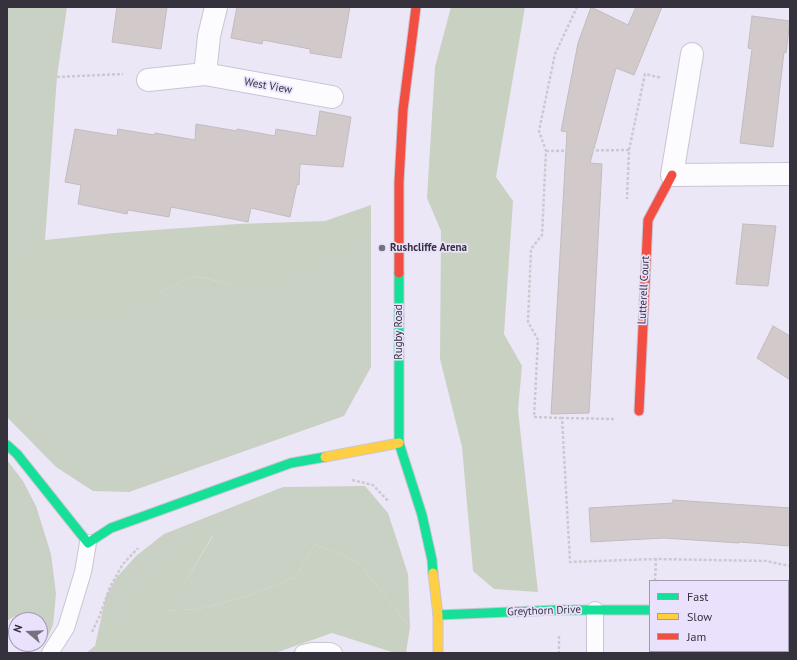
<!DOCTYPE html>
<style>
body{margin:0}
#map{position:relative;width:797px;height:660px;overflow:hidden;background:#ece7f6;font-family:"PT Sans",sans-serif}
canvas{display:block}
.frame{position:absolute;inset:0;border:8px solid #35323d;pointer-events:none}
.legend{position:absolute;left:649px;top:580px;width:140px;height:72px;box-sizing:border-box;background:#eae1fc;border:1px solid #a29bb0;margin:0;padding:5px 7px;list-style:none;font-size:12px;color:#35323d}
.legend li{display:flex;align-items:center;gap:8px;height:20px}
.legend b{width:20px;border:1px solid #a29bb0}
.north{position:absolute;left:8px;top:612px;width:40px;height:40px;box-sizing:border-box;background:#eae1fc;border:1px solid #a29bb0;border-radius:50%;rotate:289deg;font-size:11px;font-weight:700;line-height:16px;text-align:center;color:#35323d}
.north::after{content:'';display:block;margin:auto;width:14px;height:18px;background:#75717e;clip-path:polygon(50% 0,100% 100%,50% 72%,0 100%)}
</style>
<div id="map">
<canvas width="797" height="660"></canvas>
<div class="frame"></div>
<ul class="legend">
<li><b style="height:5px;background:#16e098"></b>Fast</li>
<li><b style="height:5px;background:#ffcf43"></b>Slow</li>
<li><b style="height:5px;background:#f24e42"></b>Jam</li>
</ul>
<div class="north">N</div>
</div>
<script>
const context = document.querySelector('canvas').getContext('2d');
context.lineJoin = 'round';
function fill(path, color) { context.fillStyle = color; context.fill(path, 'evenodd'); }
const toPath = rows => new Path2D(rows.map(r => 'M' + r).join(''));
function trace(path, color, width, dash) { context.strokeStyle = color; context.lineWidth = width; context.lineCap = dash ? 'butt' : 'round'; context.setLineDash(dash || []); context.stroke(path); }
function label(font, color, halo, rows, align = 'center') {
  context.font = font + ' "PT Sans",sans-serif'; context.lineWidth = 3.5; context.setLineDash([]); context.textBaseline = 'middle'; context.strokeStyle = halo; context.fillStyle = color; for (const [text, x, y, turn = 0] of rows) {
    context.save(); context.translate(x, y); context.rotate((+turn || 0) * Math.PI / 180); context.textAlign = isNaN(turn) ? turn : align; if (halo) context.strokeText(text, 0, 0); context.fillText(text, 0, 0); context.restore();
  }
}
const green = toPath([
 [7,7,67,7,57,77,45,240,24,260,158,294,194,276,235,285,336,246,371,226,371,367,344,416,129,492,93,491,56,467,7,417],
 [7,460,23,481,36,506,51,554,56,594,53,625,46,641,37,647,35,644,40,644,40,620,18,620,15,616,7,621],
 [365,486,388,513,408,574,410,627,358,562,315,544,296,577,248,596,199,609,163,611,187,579,213,536,183,548,129,619,95,646,106,596,116,578,136,556,164,534,283,487]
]);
const forest = toPath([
 [451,7,525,7,496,177,513,201,504,334,522,366,518,410,538,592,494,589,473,571,462,447,440,359,441,231,427,198,435,67],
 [371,205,371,226,294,271,263,283,235,285,194,276,158,294,108,312,30,313,12,304,24,259,45,240,114,233,237,224,325,221],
 [204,532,213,535,187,579,164,611,199,609,248,596,296,577,315,544,358,562,410,627,406,653,395,653,332,633,275,653,86,653,128,619,183,548]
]);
const building = toPath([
 [117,7,167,7,161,49,112,42,117,7],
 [237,7,350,7,341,58,310,53,310,49,263,40,262,44,231,38,237,7],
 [591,7,628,25,636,7,662,7,634,75,616,68,590,163,602,164,589,413,551,414,567,132,561,131,578,43,591,7],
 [752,16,790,21,786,53,784,52,773,147,740,143,752,49,748,48,752,16],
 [320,111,351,117,343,167,300,164,299,185,297,184,290,217,251,208,248,222,171,207,169,217,128,210,127,214,78,204,81,185,65,182,75,129,117,136,118,129,154,135,155,133,195,140,196,124,237,131,237,129,275,136,276,129,316,136,320,111],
 [743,224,776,226,768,286,736,284,743,224],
 [773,326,790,336,790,380,757,358,773,326],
 [673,500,790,508,790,546,739,542,739,543,664,538,591,542,589,508,673,503,673,500]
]);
const path = toPath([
 [57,77,123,74],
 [629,150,645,74,662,78],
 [546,151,629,150,627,199],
 [562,418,534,417,538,340,528,322,531,249,542,235,546,151,539,131,555,54,577,7],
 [614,419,562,418,570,562,656,559,766,561,790,566],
 [352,480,373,485,389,502],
 [655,581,656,559],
 [7,631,11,628,16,634],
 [92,632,100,615,110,587,123,564,138,548],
 [559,636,559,653]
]);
const lane = toPath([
 [595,610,595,653],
 [50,653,66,628,83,572,88,543],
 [303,653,312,651,330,651,334,653]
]);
const street = toPath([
 [216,7,209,36,205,74,332,97],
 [692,54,672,175,790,174],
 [148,80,205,74],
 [788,615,790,616]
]);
const fast = toPath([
 [399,273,399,443,422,515,432,560,433,573],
 [7,445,17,454,88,543,111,528,291,463,325,457],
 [438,615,558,610,650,610]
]);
const slow = toPath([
 [325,457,399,443],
 [433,573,438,615,438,653]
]);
const jam = toPath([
 [399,273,399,182,403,110,416,7],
 [639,411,648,220,672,175]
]);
const markers = [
 [382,248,4,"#75717e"]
];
const streetNames = [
 ["West View",268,86,10],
 ["Lutterell Court",644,290,-87],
 ["Rugby Road",399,332,-90],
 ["Greythorn Drive",544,611,-2]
];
const poiNames = [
 ["Rushcliffe Arena",390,248]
];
fill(green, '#c9d0c4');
fill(forest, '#c9d1c2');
fill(building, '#d2c9cb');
trace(building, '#c2bbbe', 1);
trace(lane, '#c9c5d2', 18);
trace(street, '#c9c5d2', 24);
trace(fast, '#c9c5d2', 11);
trace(slow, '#c9c5d2', 11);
trace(jam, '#c9c5d2', 11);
trace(path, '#cdc9d0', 2.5, [3, 2]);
trace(lane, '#fcfbfe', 16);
trace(street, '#fcfbfe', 22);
trace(fast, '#16e098', 9);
trace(slow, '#ffcf43', 9);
trace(jam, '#f24e42', 9);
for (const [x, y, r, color] of markers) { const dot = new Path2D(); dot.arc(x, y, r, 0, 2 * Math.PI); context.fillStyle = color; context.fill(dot); trace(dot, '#eae1fc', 1.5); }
label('11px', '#35323d', '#eae1fc', streetNames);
label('bold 11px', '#35323d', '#eae1fc', poiNames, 'left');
</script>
